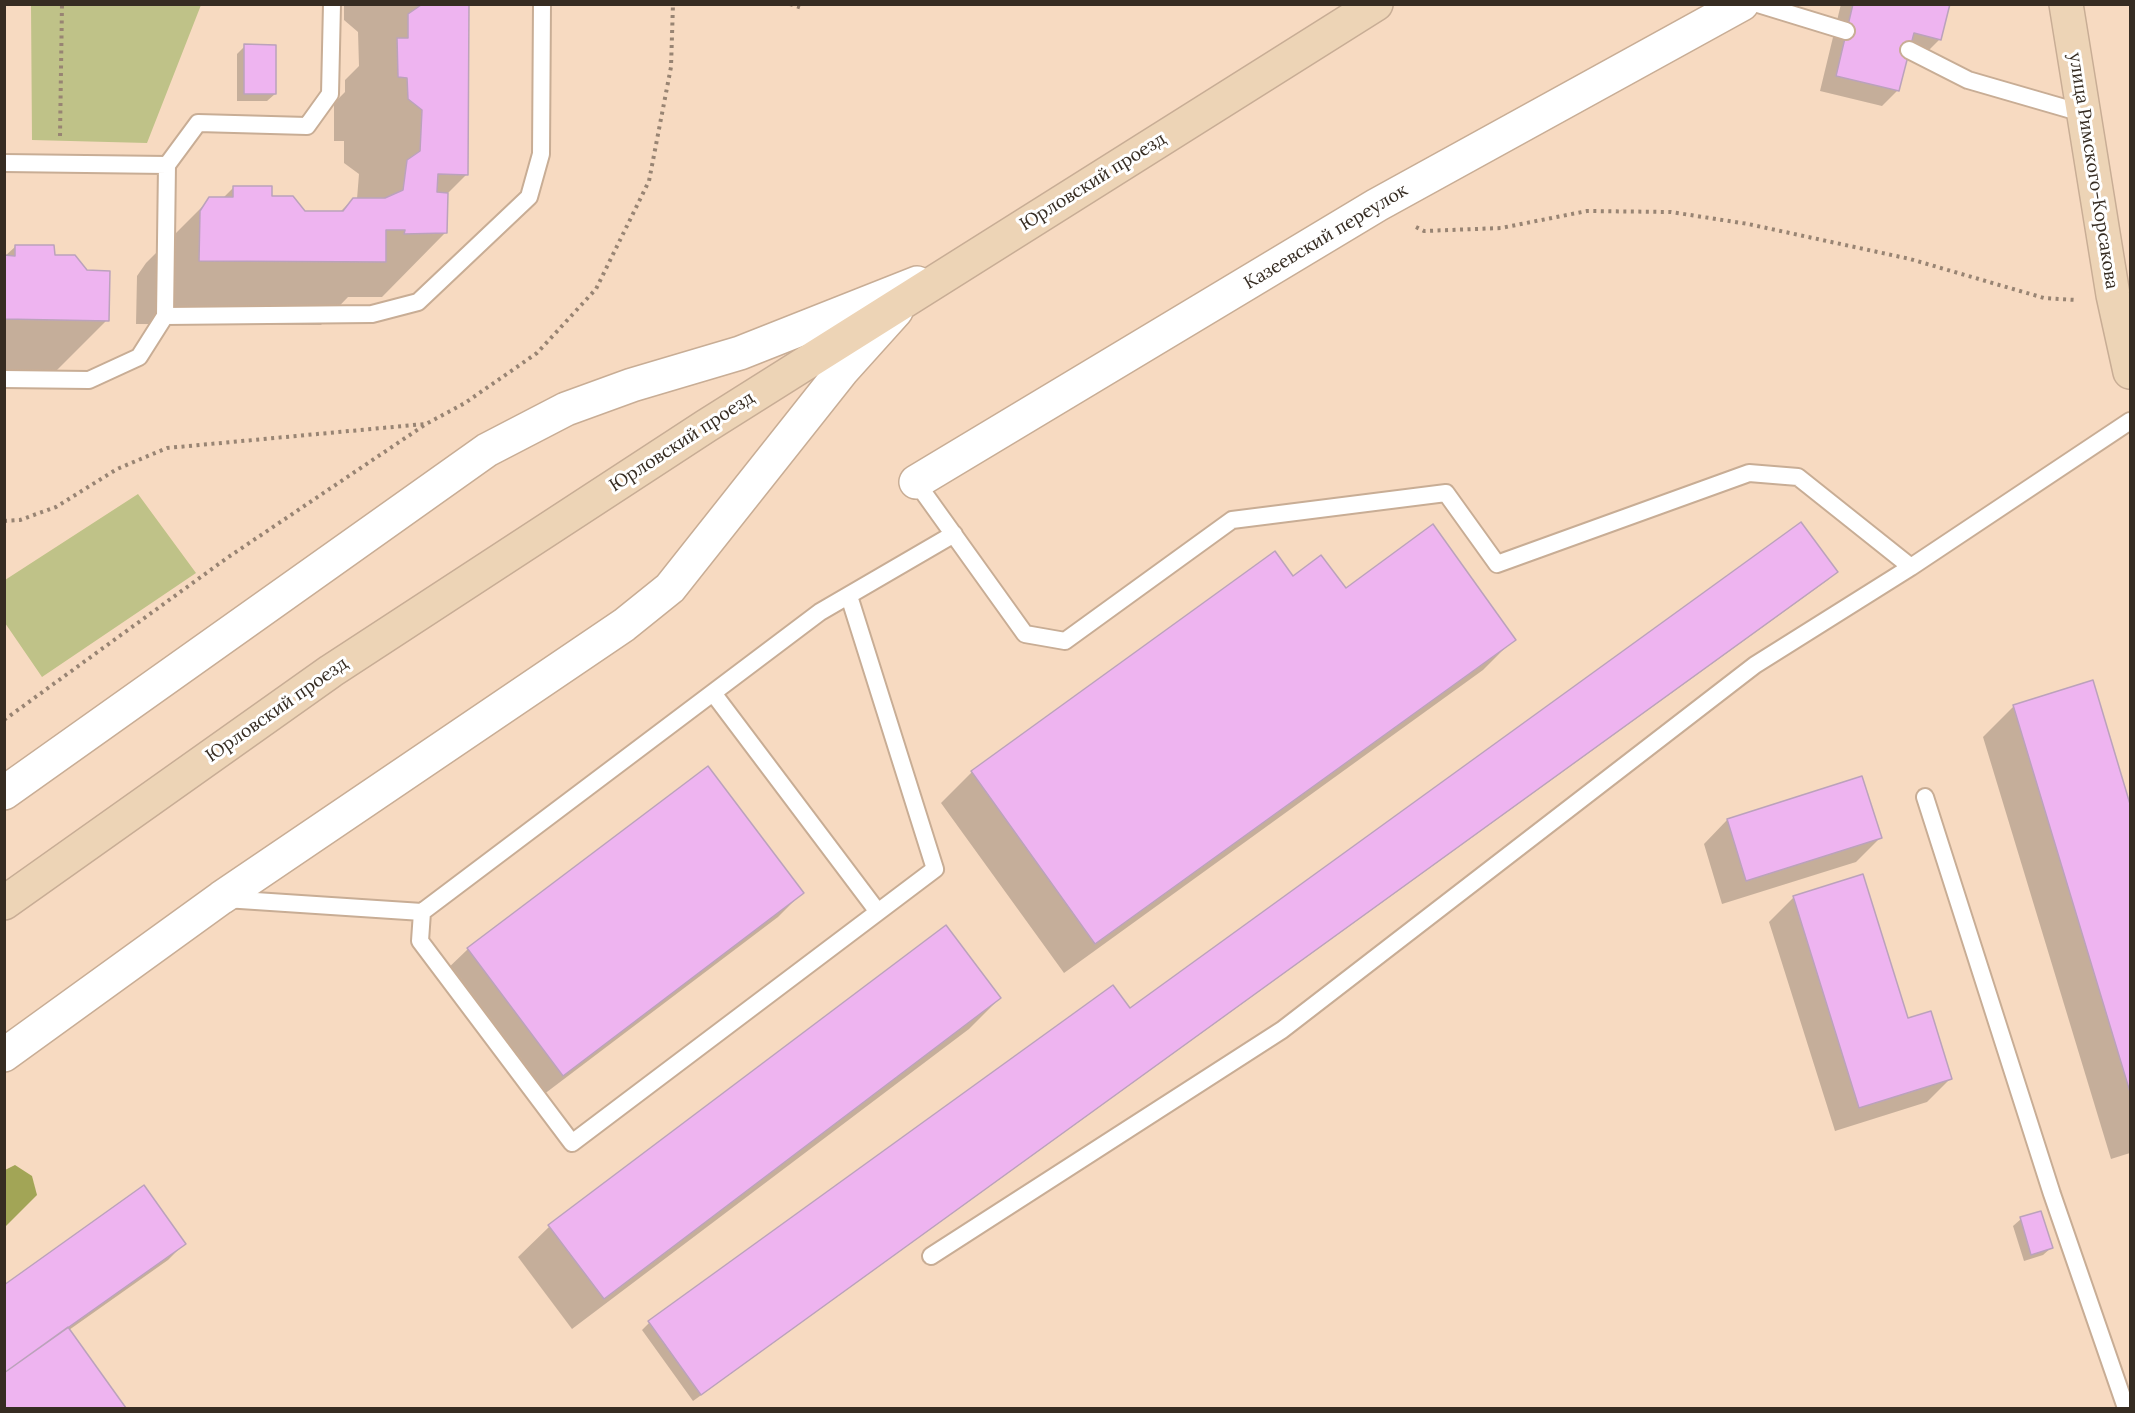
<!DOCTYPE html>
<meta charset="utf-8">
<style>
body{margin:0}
#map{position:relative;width:2135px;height:1413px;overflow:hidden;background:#f7dac1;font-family:Lora,serif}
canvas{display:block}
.frame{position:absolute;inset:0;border:6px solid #362c22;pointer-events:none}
</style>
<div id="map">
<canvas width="2135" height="1413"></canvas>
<div class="frame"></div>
</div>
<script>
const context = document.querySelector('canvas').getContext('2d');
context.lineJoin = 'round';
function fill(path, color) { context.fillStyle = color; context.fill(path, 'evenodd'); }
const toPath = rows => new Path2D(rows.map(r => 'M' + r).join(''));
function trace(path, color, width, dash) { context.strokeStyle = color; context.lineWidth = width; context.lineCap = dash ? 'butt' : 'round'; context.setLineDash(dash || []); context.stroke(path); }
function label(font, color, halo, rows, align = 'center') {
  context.font = font + ' Lora,serif'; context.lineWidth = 6; context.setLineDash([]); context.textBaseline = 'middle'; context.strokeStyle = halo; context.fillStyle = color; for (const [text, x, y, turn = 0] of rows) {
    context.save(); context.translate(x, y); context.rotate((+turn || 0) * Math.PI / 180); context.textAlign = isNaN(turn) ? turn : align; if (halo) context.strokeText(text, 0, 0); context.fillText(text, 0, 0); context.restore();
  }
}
const green = toPath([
 [31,5,201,5,147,143,32,140],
 [138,494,196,573,42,677,5,623,5,580]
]);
const forest = toPath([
 [15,1165,32,1176,37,1195,5,1227,5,1170]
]);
const shadow = toPath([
 [344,4,468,4,467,174,446,195,445,233,382,297,348,297,321,325,136,324,137,276,146,263,210,199,222,199,233,188,271,197,305,212,340,212,353,199,357,199,359,174,344,163,344,141,334,141,334,103,345,92,345,80,359,66,358,32,344,20],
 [1841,4,1948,4,1940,39,1924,55,1908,51,1898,90,1882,106,1820,91],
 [245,46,275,94,267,101,237,101,237,54],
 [16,246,53,257,107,320,43,384,4,383,4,257],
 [1274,554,1292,578,1345,590,1514,639,1483,670,1064,973,941,803,972,772],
 [1836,572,1828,580,693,1401,642,1330,649,1323,1130,1010],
 [2092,682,2130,809,2130,1153,2111,1159,1983,737,2014,706],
 [1861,778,1880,838,1856,862,1722,904,1704,844,1727,820],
 [1862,876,1907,1020,1951,1078,1927,1102,1835,1131,1769,922,1793,898],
 [802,893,778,917,539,1098,444,972,468,949],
 [946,927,1000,998,969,1029,572,1329,518,1257,549,1227],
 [2021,1219,2051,1248,2043,1255,2024,1261,2013,1226],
 [184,1244,168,1260,69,1330,124,1408,4,1408,4,1287]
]);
const building = toPath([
 [469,4,468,175,438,174,437,192,448,193,447,233,404,234,405,230,386,230,386,262,199,261,200,211,209,197,233,197,233,186,272,186,272,196,293,196,305,211,343,211,353,198,385,198,403,190,407,160,420,151,422,110,408,99,407,78,398,77,397,38,408,38,408,14,421,5,469,4],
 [1853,4,1950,4,1941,40,1914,33,1899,91,1836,76,1853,4],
 [244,44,276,45,276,94,244,94,244,44],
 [15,245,54,245,55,255,75,255,87,270,110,271,109,321,4,319,4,255,15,256,15,245],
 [1801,522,1838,572,701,1395,648,1321,1113,985,1130,1008,1801,522],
 [1433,524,1516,640,1095,944,971,771,1275,551,1293,576,1321,555,1346,588,1433,524],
 [2093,680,2130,804,2130,1092,2013,705,2093,680],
 [708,766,804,893,563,1076,467,948,708,766],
 [1862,776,1882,838,1746,881,1727,819,1862,776],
 [1863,874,1908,1018,1931,1011,1952,1079,1859,1108,1793,896,1863,874],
 [946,925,1001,998,604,1299,548,1225,946,925],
 [144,1185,186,1244,4,1373,4,1285,144,1185],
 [2041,1211,2053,1248,2031,1255,2020,1217,2041,1211],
 [68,1327,126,1408,4,1408,4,1373,68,1327]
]);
const path = toPath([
 [790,4,802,8],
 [60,136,62,4],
 [1416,227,1424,231,1501,228,1587,211,1671,212,1748,224,1910,259,2044,298,2076,300],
 [4,521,20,520,56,507,117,469,167,448,425,424],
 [4,720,227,558,426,424,465,403,537,353,596,289,649,181,671,67,673,4]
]);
const lane = toPath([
 [1758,4,1846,31],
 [1909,50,1968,80,2082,113],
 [4,163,167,165],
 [165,316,372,314,418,302,529,197,541,154,542,4],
 [4,379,89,380,139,357,165,316,167,165,198,123,307,126,330,94,332,4],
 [916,482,1025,634,1065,641,1232,520,1446,493,1497,564,1749,473,1798,477,1911,567,2130,421],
 [849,596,935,869,878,912],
 [1925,797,2052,1194,2126,1408],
 [225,899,422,912,820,612,954,534],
 [422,912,420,941,572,1143,878,912,713,693],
 [931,1256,1282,1030,1755,665,1911,567]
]);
const street = toPath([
 [916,482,1377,205,1742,4],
 [4,793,487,450,566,409,632,385,740,353,917,283],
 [4,1055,221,898,624,625,670,588,842,371,896,311]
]);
const secondary = toPath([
 [2066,4,2113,295,2130,372],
 [4,903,331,671,706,426,1376,4]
]);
const streetNames = [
 ["улица Римского-Корсакова",2093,171,81],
 ["Юрловский проезд",1093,182,-32],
 ["Казеевский переулок",1326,237,-31],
 ["Юрловский проезд",682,442,-33],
 ["Юрловский проезд",277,710,-35]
];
fill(green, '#bfc288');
fill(forest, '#a2a556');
fill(shadow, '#0003');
fill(building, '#eeb4f0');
trace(building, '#bba2bb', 1.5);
trace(lane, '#c8ad95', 20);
trace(street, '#c8ad95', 36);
trace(secondary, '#c8ad95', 36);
trace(path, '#988473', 4, [3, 4.5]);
trace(lane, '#fff', 16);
trace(street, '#fff', 33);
trace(secondary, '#edd4b6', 33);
label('18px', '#362c22', '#fff', streetNames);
</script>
